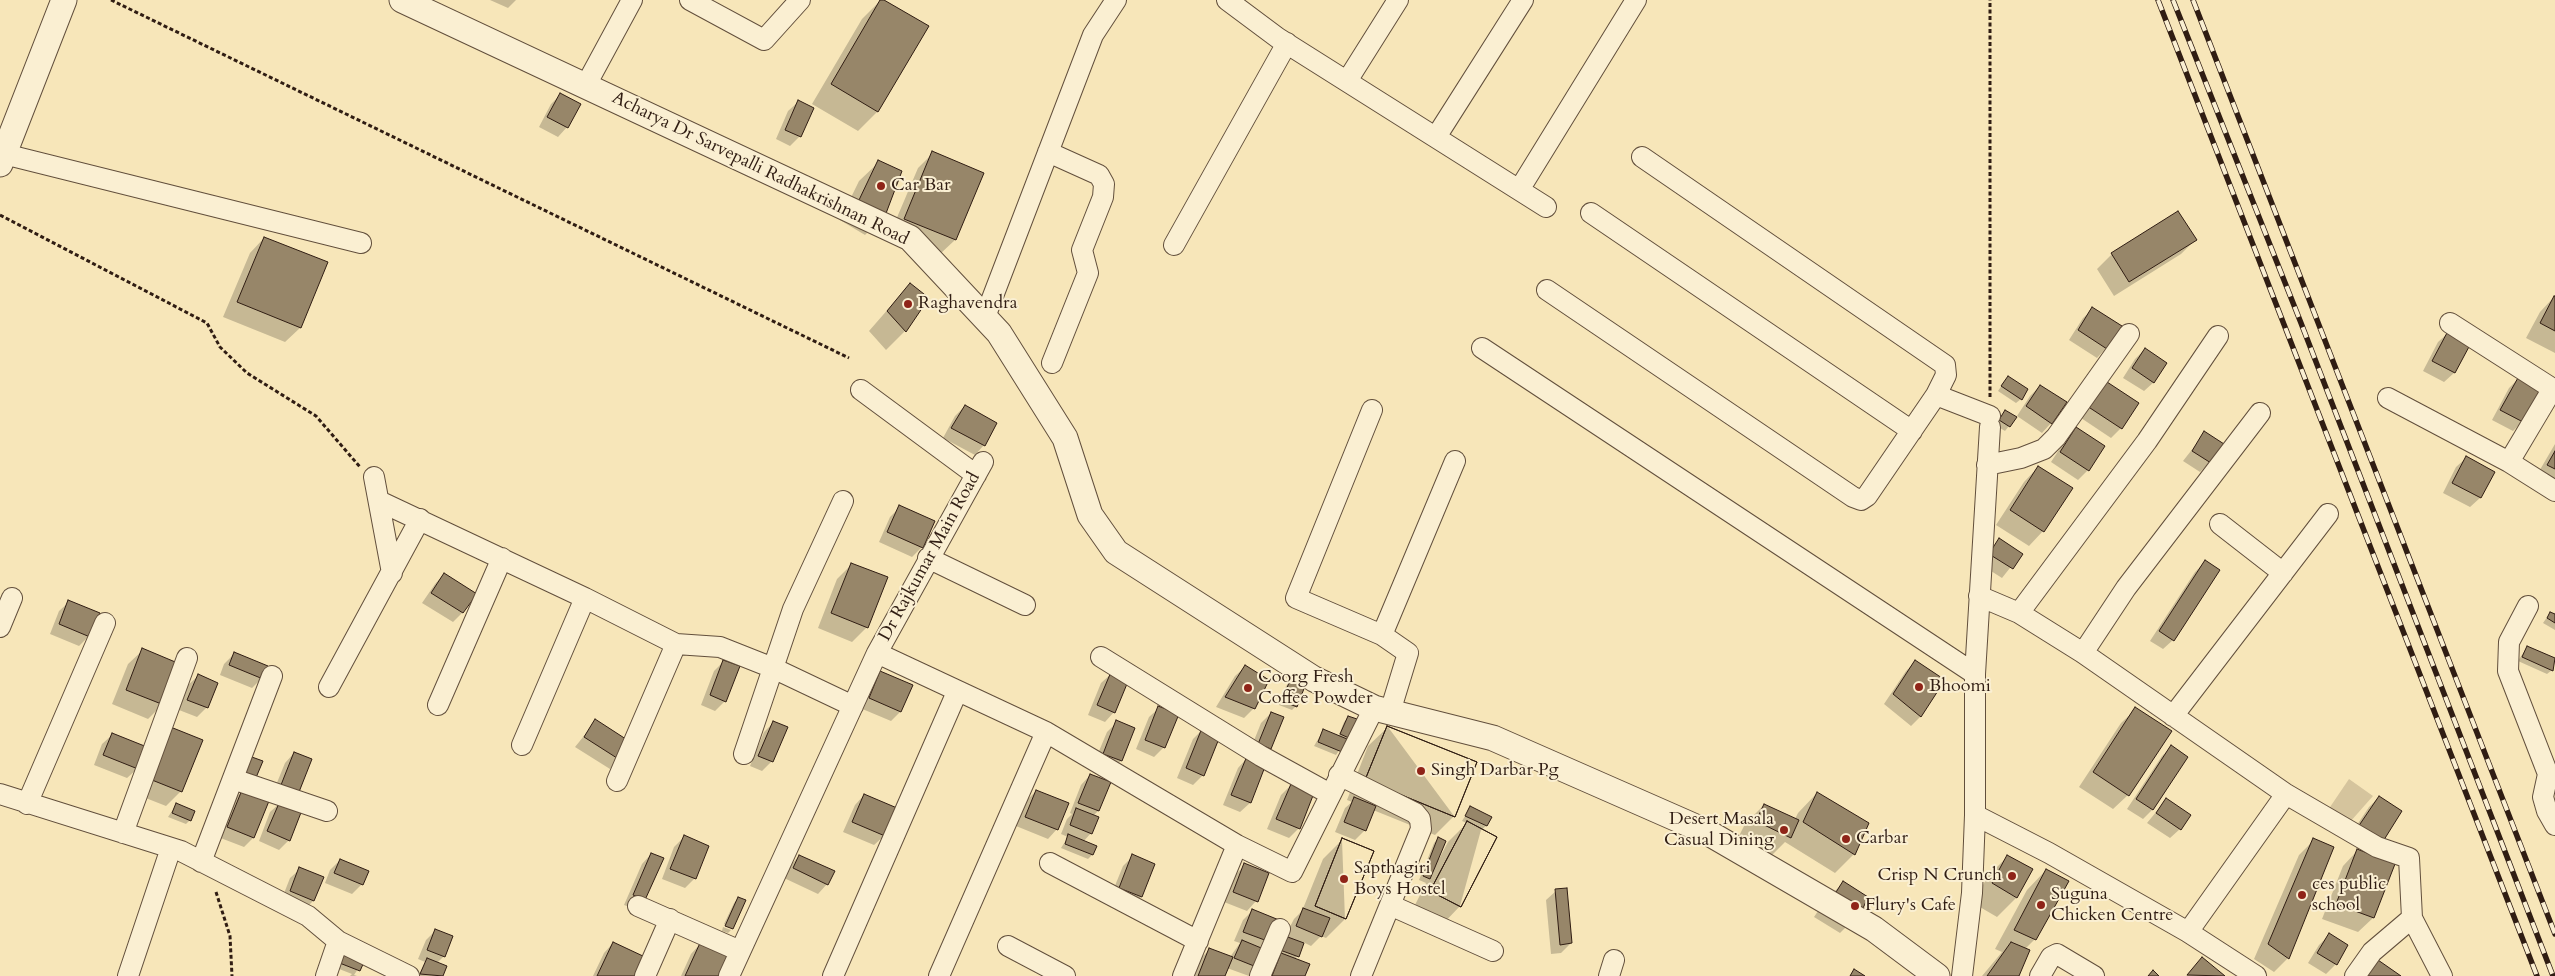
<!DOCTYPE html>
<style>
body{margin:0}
canvas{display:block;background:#f7e6b9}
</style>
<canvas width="2555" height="976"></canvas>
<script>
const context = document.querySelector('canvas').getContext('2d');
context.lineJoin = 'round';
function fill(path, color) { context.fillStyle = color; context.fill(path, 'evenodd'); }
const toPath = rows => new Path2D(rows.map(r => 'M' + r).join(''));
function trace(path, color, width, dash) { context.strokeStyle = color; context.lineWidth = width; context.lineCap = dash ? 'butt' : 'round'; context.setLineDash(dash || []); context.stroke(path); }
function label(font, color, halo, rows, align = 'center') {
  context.font = font + ' Cardo,serif'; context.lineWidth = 4; context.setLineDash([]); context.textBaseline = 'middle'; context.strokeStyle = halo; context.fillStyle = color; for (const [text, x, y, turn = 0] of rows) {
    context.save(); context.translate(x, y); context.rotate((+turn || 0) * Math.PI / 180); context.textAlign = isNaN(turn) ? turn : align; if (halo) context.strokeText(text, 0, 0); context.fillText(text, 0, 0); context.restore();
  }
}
const green = toPath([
 [2349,779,2373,796,2350,822,2328,810]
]);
const shadow = toPath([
 [490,0,516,0,508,8],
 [881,0,877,112,858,131,812,104,862,19],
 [560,95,567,127,558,137,539,127,551,104],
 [798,102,800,136,790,146,776,139,788,111],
 [933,153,982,174,955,240,940,254,890,234,918,168],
 [879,162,884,216,865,235,840,220,859,181],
 [2178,212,2195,240,2181,254,2114,296,2097,269,2112,254],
 [264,238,300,328,285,342,223,317,250,253],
 [910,284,927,298,905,331,886,350,869,331],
 [2554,297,2555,298,2555,353,2526,338,2540,312],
 [2093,309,2106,348,2097,358,2069,340,2083,318],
 [2448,333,2469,344,2454,373,2444,382,2423,371,2438,342],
 [2145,349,2154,382,2144,391,2123,378,2135,359],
 [2519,378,2522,422,2513,431,2492,420,2509,388],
 [2004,382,2021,399,2016,403,1998,391],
 [2040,386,2051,423,2042,433,2017,416,2030,396],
 [2094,391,2121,428,2111,438,2078,416],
 [965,406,984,445,975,455,943,438,955,416],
 [2006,411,2009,426,2005,431,1995,425],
 [2076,429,2088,470,2078,480,2051,462,2066,439],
 [2205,433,2210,462,2200,472,2183,461],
 [2555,444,2555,492,2534,480],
 [2466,458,2493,472,2480,498,2470,507,2443,493,2456,467],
 [2038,467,2043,531,2029,546,1996,525,2024,482],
 [900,507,922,547,912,557,879,542,890,517],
 [1999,540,2021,554,2002,578,1980,564],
 [2205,562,2173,640,2163,649,2150,641,2195,572],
 [852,564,867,627,852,642,818,628,837,579],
 [444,574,462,613,453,622,422,603,435,584],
 [69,602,89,636,79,646,50,634,59,611],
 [2550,613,2555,616,2555,630,2543,623],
 [2527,647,2555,660,2552,670,2547,674,2518,661],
 [143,650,163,704,148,719,112,704,128,664],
 [234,654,262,678,252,688,220,675,224,664],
 [724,661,725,701,715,711,701,705,714,671],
 [1916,661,1943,680,1920,717,1911,726,1884,704,1906,671],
 [1245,667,1254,708,1244,718,1216,707,1235,676],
 [880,673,900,712,891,721,860,708,871,682],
 [1111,674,1114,712,1105,722,1088,715,1101,683],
 [198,676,207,707,197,717,179,710,188,685],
 [1291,682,1296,706,1292,710,1279,705,1286,686],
 [1159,708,1164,747,1154,757,1136,749,1149,717],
 [2136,709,2128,795,2113,809,2079,787,2121,723],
 [1271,713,1270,748,1260,758,1249,753,1261,723],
 [1348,717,1348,737,1336,755,1314,746,1323,731,1338,737,1344,722],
 [596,721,619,760,610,769,575,747],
 [1117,722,1134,729,1121,761,1111,770,1094,763,1107,732],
 [773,723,772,761,762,771,750,766,764,732],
 [1388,727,1454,816,1435,835,1373,810,1365,830,1355,840,1335,832,1345,808,1352,802,1347,800,1368,746],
 [1202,730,1203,775,1193,785,1177,778,1193,739],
 [112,735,137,769,127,778,94,765,102,744],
 [154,742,181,791,166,806,133,793],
 [2171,747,2187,757,2152,810,2143,819,2127,809,2162,756],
 [294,753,310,760,272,795,285,763],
 [1247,758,1265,765,1250,803,1240,812,1223,805,1238,768],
 [1090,775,1109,783,1098,811,1093,816,1091,833,1083,842,1092,855,1088,859,1061,848,1068,837,1061,834,1067,819,1072,814,1070,813,1081,785],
 [1291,785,1299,828,1289,838,1267,829,1281,795],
 [242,791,268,802,253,838,244,847,218,837,233,801],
 [1036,791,1057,829,1048,839,1016,826,1026,801],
 [1817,793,1854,854,1835,873,1785,842,1770,857,1737,840,1745,824,1764,805,1795,819,1798,813],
 [864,795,884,836,874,845,843,832,855,805],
 [2379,797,2401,812,2349,837,2369,807],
 [2166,800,2180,829,2170,838,2147,823],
 [280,803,289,840,279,850,259,841,270,812],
 [176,805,190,820,186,824,168,817],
 [1470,808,1486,826,1481,830,1460,906,1441,926,1412,911,1426,883,1419,880,1434,843,1438,839,1439,859,1448,842,1467,823,1462,821],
 [684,837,695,878,685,888,662,879,674,847],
 [1342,840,1345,919,1326,938,1321,936,1311,946,1303,942,1295,960,1304,976,1267,976,1272,964,1280,956,1276,954,1294,919,1302,911,1323,859],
 [2314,840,2288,958,2274,972,2254,959,2299,855],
 [2357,851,2393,864,2373,918,2358,932,2322,919,2343,866],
 [651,854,635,909,624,905,642,864],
 [799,856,827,884,818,894,784,878,790,866],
 [1133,856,1154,864,1141,897,1131,906,1110,898,1123,866],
 [2007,857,2016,898,1997,917,1973,903,1988,876],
 [340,860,362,884,352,894,325,883,330,870],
 [1245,865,1268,874,1256,901,1247,911,1224,902,1235,875],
 [300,869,313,901,304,910,281,901,290,878],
 [2046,870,2035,939,2025,949,2017,976,1982,976,2002,952,1995,949,2027,890],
 [1843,883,1859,914,1840,933,1814,917,1824,902],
 [1556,891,1571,943,1561,953,1551,954,1546,900],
 [738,898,744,901,732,929,724,924,734,903],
 [1253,910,1278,920,1258,967,1249,976,1227,968,1224,976,1193,976,1200,959,1210,949,1230,957,1240,943,1234,941,1243,920],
 [723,927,731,930,728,933,722,931],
 [436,930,444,956,437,963,445,966,441,976,418,976,425,962,418,959,426,940],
 [2329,935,2336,964,2326,974,2308,963,2319,945],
 [613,943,635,976,593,976,604,953],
 [700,944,724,976,681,976,691,954],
 [337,959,362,963,354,975,357,976,350,976,352,974,334,967],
 [2202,959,2223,976,2186,976]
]);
const building = toPath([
 [880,0,884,0,929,26,878,112,831,84,880,0],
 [560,93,581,104,568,128,547,117,560,93],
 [798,100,814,108,801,137,785,130,798,100],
 [932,151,984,173,956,240,904,219,932,151],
 [878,160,902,171,885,216,859,200,878,160],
 [2178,211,2197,240,2129,282,2111,253,2178,211],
 [264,237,328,262,301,328,237,302,264,237],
 [910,283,929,298,906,332,887,311,910,283],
 [2554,296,2555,296,2555,331,2540,323,2554,296],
 [2092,307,2122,326,2107,349,2078,330,2092,307],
 [2448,331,2471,343,2455,373,2432,361,2448,331],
 [2145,348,2167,363,2154,383,2132,368,2145,348],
 [2008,376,2028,389,2022,400,2001,386,2008,376],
 [2519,376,2541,389,2523,422,2500,410,2519,376],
 [2104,380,2139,403,2122,429,2087,406,2104,380],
 [2040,385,2067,402,2052,424,2026,406,2040,385],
 [965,405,997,423,985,446,951,428,965,405],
 [2005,410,2017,417,2010,427,1999,420,2005,410],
 [2076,427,2105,446,2089,471,2060,452,2076,427],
 [2204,431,2224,444,2211,463,2192,451,2204,431],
 [2555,451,2555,469,2547,465,2555,451],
 [2466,456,2495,472,2481,498,2452,483,2466,456],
 [2038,466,2073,488,2044,532,2010,510,2038,466],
 [899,505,935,521,923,548,887,532,899,505],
 [1999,538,2023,554,2013,569,1989,554,1999,538],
 [2205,560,2220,570,2174,641,2159,631,2205,560],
 [851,563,888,577,868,628,831,613,851,563],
 [444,573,477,594,463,613,431,593,444,573],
 [68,600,100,613,90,637,59,624,68,600],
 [2550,612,2555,614,2555,623,2547,618,2550,612],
 [2527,646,2555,658,2553,671,2522,657,2527,646],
 [142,648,180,664,164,705,126,690,142,648],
 [234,652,268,666,263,679,229,665,234,652],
 [723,660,740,666,726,702,710,695,723,660],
 [1915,660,1945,680,1921,717,1893,694,1915,660],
 [1245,665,1269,680,1255,709,1225,697,1245,665],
 [880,671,913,685,901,712,869,698,880,671],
 [1111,672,1129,679,1115,713,1097,705,1111,672],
 [198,674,218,683,208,708,187,700,198,674],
 [1290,680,1305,686,1297,707,1282,701,1290,680],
 [1158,706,1179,714,1165,748,1145,740,1158,706],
 [2135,707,2172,731,2129,796,2093,772,2135,707],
 [1271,712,1284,717,1271,749,1258,744,1271,712],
 [1348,716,1357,719,1349,738,1340,734,1348,716],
 [595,719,632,743,620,760,584,737,595,719],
 [1116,720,1135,728,1122,761,1103,754,1116,720],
 [773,721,788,727,773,762,758,756,773,721],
 [168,726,203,740,182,792,147,778,168,726],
 [1387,726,1477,762,1455,817,1365,780,1387,726],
 [1387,726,1477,762,1455,817,1365,780,1387,726],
 [1202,728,1220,736,1204,776,1186,768,1202,728],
 [1323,729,1347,739,1342,752,1318,742,1323,729],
 [112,733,147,747,138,769,103,755,112,733],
 [2171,745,2188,757,2153,810,2136,799,2171,745],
 [294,752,312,759,299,792,281,785,294,752],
 [249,756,263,761,255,780,241,774,249,756],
 [1247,756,1266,764,1251,803,1231,795,1247,756],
 [1090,774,1111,782,1099,811,1078,803,1090,774],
 [1291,784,1314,793,1300,829,1276,819,1291,784],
 [242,790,269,801,254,838,227,827,242,790],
 [1036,790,1069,803,1058,830,1025,817,1036,790],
 [1817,792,1869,823,1855,855,1803,822,1817,792],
 [864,794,897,808,885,836,852,822,864,794],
 [2379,796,2402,811,2382,843,2358,827,2379,796],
 [1354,797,1376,806,1366,831,1344,822,1354,797],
 [2166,798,2191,815,2181,830,2156,813,2166,798],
 [280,801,302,810,290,841,267,831,280,801],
 [176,803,195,811,191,821,172,813,176,803],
 [1764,804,1799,820,1791,838,1756,821,1764,804],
 [1470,806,1492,817,1487,826,1465,816,1470,806],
 [1076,808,1099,817,1092,834,1070,825,1076,808],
 [1467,821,1497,837,1461,907,1430,891,1467,821],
 [1467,821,1497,837,1461,907,1430,891,1467,821],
 [1068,834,1097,846,1093,855,1065,844,1068,834],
 [684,835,709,846,696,879,670,869,684,835],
 [1438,837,1446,841,1430,879,1423,876,1438,837],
 [1342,838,1374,851,1346,919,1315,906,1342,838],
 [1342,838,1374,851,1346,919,1315,906,1342,838],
 [2313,838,2334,847,2289,959,2268,944,2313,838],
 [2357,849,2395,864,2374,918,2336,904,2357,849],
 [651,853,664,858,645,900,633,895,651,853],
 [1132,854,1155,864,1142,897,1119,888,1132,854],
 [799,855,835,871,828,885,793,868,799,855],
 [2007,855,2033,869,2017,898,1992,883,2007,855],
 [340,859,369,871,363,885,334,873,340,859],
 [1244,863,1269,873,1258,902,1233,892,1244,863],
 [299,867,324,877,314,901,290,891,299,867],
 [2046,869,2069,881,2036,940,2014,930,2046,869],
 [1843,881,1868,897,1860,915,1833,897,1843,881],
 [1567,888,1572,943,1560,945,1555,889,1567,888],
 [738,897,746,900,733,929,725,926,738,897],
 [1303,908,1330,918,1322,937,1296,926,1303,908],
 [1252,909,1279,920,1270,942,1243,932,1252,909],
 [435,929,453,936,445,957,427,950,435,929],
 [2329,933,2348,945,2337,965,2317,953,2329,933],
 [1285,936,1304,943,1299,957,1280,950,1285,936],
 [1242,940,1266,950,1259,968,1234,958,1242,940],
 [613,942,645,957,636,976,597,976,613,942],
 [2011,942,2030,950,2019,976,1987,976,2011,942],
 [700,943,733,957,725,976,685,976,700,943],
 [1209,948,1233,957,1225,976,1198,976,1209,948],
 [341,953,364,962,360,971,337,962,341,953],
 [1281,953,1310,964,1305,976,1272,976,1281,953],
 [2202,957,2225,976,2187,975,2202,957],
 [427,958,447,966,443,976,420,974,427,958],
 [2378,960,2401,976,2367,976,2378,960],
 [1854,969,1865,976,1850,976,1854,969],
 [2153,970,2159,976,2148,976,2153,970]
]);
const path = toPath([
 [111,0,849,358],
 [0,215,207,323,220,347,247,373,316,416,360,467],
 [1990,397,1990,0],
 [216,892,230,936,232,976]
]);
const minor = toPath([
 [690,0,764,40,800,0],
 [1227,0,1278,38,1546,207],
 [1347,81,1398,0],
 [586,85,632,0],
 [1436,137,1523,0],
 [1048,152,1099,175,1104,184,1103,197,1082,250,1088,273,1052,363],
 [4,154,361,243],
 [1642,157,1945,365,1946,375,1936,395,1990,416],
 [1519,190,1636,0],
 [1591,213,1912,431],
 [1174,245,1287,43],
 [1547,290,1853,497,1861,500,1867,496,1936,395],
 [985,317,1093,35,1116,0],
 [2450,323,2550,387,2550,393,2509,462],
 [1482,348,1975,674],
 [861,390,976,475],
 [2388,398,2509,462,2555,491],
 [1372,410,1296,598,1382,635,1408,653,1390,712],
 [1987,465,2021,458,2044,449,2056,437,2129,334],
 [374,477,392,573],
 [379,501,585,598,676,644,720,647,773,668,853,706],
 [2220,524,2283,573],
 [928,558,1025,605],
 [1979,596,2019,613,2147,441,2218,336],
 [2528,606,2509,642,2508,671,2548,774,2543,797,2547,811,2555,825],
 [2019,613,2083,653,2286,794,2377,847,2409,858,2412,918,2442,976],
 [0,627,12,598],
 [1382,635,1455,461],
 [877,653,1046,732,1237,845,1292,872,1374,708],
 [2083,653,2126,588,2260,413],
 [1101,657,1261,756,1330,794],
 [329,687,420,519],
 [438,705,502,558],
 [2173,716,2328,514],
 [522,745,585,598],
 [744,754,793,609,843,501],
 [1339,775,1415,813,1420,819,1421,829,1361,976],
 [233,779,327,811],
 [617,781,676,644],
 [0,794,181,851,308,916,338,941,409,976],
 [27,804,105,623],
 [1975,815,2049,853,2188,932,2256,976],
 [123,833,187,658],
 [201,862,272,676],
 [1050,863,1198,941],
 [1390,905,1493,951],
 [638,906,740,951],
 [2188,932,2286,794],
 [1008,946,1065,976],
 [128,976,171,848],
 [326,976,338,941],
 [645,976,670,919],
 [729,976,877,653,983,462],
 [833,976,957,692],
 [939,976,1046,732],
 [1183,976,1237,845],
 [1260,976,1280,929],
 [1609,976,1614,960],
 [1962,976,1972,893,1975,815,1975,674,1990,427],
 [2040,976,2051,957,2057,954,2094,976],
 [2355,976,2372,952,2412,918]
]);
const tertiary = toPath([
 [402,0,910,238,999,333,1065,438,1090,515,1116,552,1314,679,1374,708,1493,738,1707,832,1874,929,1937,976],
 [0,164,64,0]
]);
const rail = toPath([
 [2158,0,2537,976],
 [2173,0,2301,323,2553,976],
 [2193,0,2555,934]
]);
const markers = [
 [881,186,5,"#8f2418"],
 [908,304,5,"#8f2418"],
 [1919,687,5,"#8f2418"],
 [1248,688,5,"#8f2418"],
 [1421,771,5,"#8f2418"],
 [1784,830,5,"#8f2418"],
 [1846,839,5,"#8f2418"],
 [2012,876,5,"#8f2418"],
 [1344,879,5,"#8f2418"],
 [2302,895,5,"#8f2418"],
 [2041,905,5,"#8f2418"],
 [1855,906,5,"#8f2418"]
];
const streetNames = [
 ["Acharya Dr Sarvepalli Radhakrishnan Road",760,169,26],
 ["Dr Rajkumar Main Road",930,557,-61]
];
const poiNames = [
 ["Car Bar",891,186],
 ["Raghavendra",918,304],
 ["Coorg Fresh",1258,678],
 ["Coffee Powder",1258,699],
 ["Bhoomi",1929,687],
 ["Singh Darbar Pg",1431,771],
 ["Desert Masala",1774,820,"right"],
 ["Casual Dining",1774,841,"right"],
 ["Carbar",1856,839],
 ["Sapthagiri",1354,869],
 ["Boys Hostel",1354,890],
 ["Crisp N Crunch",2002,876,"right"],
 ["ces public",2312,885],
 ["school",2312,906],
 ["Suguna",2051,895],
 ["Chicken Centre",2051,916],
 ["Flury's Cafe",1865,906]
];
fill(green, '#d5c49d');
fill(shadow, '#0003');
fill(building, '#978669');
trace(building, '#301d13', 1);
trace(minor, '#624f3c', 22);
trace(tertiary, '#624f3c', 27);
trace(path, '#301d13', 3, [4, 2.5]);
trace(minor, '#faefd2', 20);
trace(tertiary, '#faefd2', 25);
trace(rail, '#301d13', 5.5);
trace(rail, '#faefd2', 4, [11]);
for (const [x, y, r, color] of markers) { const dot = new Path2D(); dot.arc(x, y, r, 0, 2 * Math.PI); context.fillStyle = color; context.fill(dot); trace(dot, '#faefd2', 2); }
label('18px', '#301d13', '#faefd2', streetNames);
label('18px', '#301d13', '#faefd2', poiNames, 'left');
</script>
